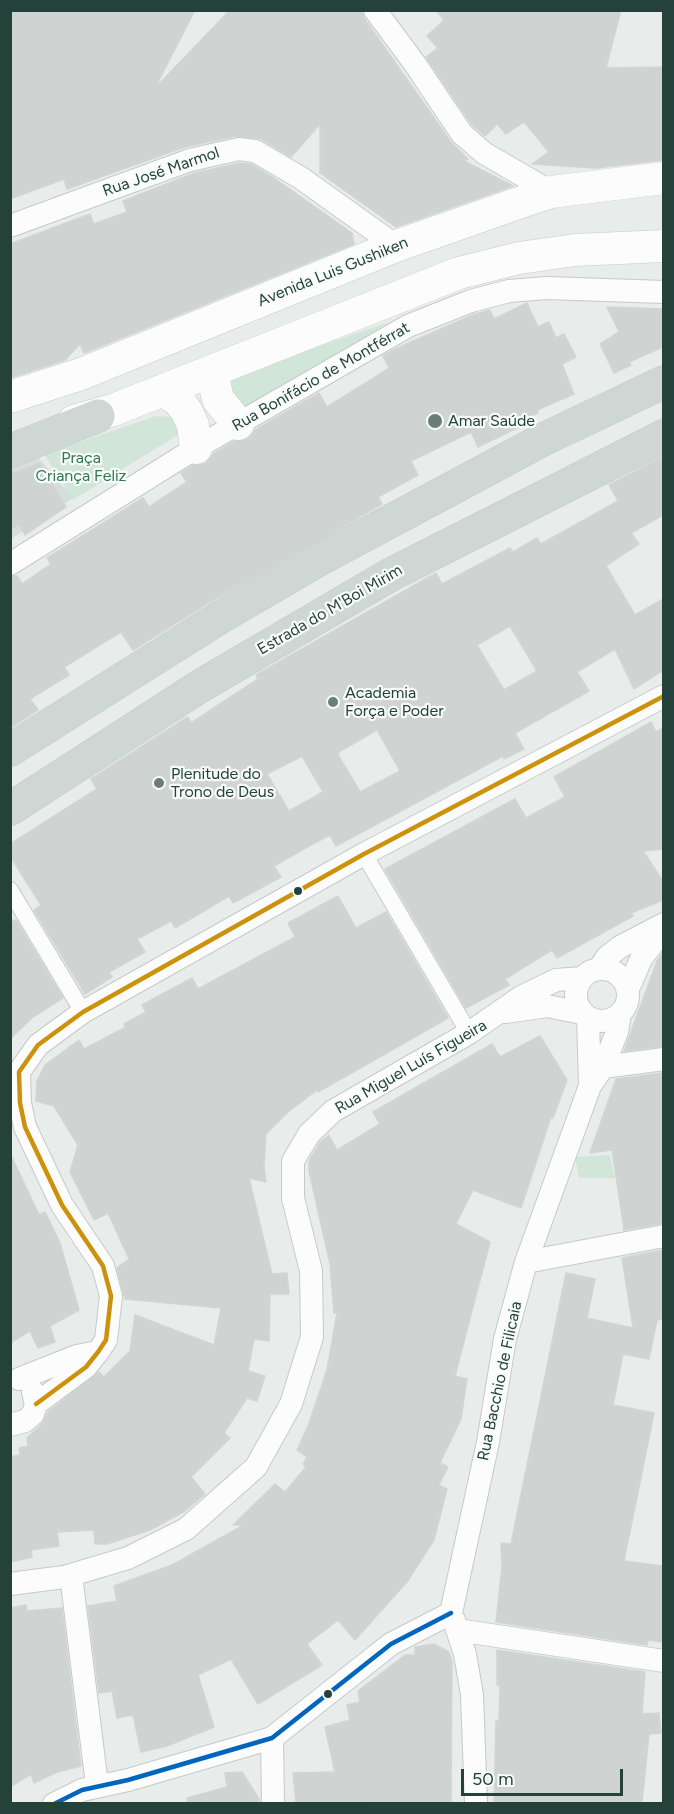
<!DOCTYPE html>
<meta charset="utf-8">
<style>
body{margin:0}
#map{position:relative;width:674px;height:1814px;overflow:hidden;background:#e8edeb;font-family:Figtree,sans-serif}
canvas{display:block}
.frame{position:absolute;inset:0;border:12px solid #24423a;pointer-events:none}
.scale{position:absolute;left:461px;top:1769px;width:162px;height:27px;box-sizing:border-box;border:3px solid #24423a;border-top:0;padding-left:8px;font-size:18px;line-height:21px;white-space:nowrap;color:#24423a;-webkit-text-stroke:4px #f7fbf9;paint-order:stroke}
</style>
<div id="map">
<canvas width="674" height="1814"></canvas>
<div class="frame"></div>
<div class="scale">50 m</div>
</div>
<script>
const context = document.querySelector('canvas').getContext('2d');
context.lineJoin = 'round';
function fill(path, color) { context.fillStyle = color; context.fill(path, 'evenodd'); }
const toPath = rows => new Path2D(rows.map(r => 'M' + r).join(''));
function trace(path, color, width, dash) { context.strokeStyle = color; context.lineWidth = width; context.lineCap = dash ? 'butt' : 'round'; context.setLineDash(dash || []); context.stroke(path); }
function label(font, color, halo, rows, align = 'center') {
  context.font = font + ' Figtree,sans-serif'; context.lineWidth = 4.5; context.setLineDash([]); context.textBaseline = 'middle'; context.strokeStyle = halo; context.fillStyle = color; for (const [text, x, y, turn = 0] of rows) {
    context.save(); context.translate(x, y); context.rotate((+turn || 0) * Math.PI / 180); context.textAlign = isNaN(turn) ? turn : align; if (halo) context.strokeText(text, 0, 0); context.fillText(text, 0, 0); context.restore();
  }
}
const built = toPath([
 [37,456,73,498,11,539,11,466]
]);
const green = toPath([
 [389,322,245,412,223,379],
 [156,416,175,417,181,430,176,436,73,500,44,454],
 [610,1155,615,1178,579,1178,575,1157]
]);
const building = toPath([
 [10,10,195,10,155,88,230,10,362,10,364,18,451,142,468,159,464,161,513,186,396,227,320,173,320,124,291,157,261,139,236,136,185,147,67,189,64,179,10,199,10,10],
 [436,10,621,10,606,68,663,67,663,160,596,168,532,164,549,152,524,122,506,134,497,124,485,136,472,125,426,57,438,48,427,36,444,20,436,10],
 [240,163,251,164,274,178,352,233,354,244,84,353,80,344,65,360,10,378,10,244,90,214,94,224,127,212,123,201,194,173,240,163],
 [527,303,538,327,549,322,556,338,564,334,576,357,562,364,574,394,537,410,538,413,517,422,519,427,478,447,471,432,411,461,418,475,378,497,382,504,218,597,133,650,121,632,64,667,69,675,30,699,38,710,10,728,10,577,17,576,22,584,51,564,47,558,143,498,149,507,187,482,181,473,194,465,206,463,213,454,235,441,249,438,255,430,319,393,327,407,369,381,389,368,383,356,395,349,475,314,490,310,494,319,527,303],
 [607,307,663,309,663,347,629,362,631,365,614,373,600,344,619,332,607,307],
 [663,457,663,515,631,533,639,544,606,566,635,615,663,599,663,670,634,689,615,649,577,672,589,691,515,733,524,749,504,759,503,756,336,846,330,835,309,846,274,866,281,877,233,903,229,896,175,928,171,921,137,939,145,952,109,972,112,977,85,994,34,910,41,905,10,856,10,844,97,789,91,779,186,718,188,717,191,723,258,679,256,675,436,573,442,584,510,548,513,552,537,538,541,544,618,501,609,485,663,457],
 [510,626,537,671,504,690,477,645,510,626],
 [377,730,400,771,360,792,337,753,377,730],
 [302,756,323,792,289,811,267,774,302,756],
 [39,463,66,507,25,535,19,524,10,530,10,475,39,463],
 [651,722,656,732,663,728,663,849,643,851,663,881,663,900,631,913,633,916,557,958,552,950,505,979,509,985,466,1008,385,869,515,799,526,818,565,797,554,777,651,722],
 [338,896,356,928,386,912,448,1018,318,1092,317,1090,288,1112,266,1134,264,1167,266,1182,249,1178,272,1274,287,1273,289,1294,270,1294,269,1341,254,1339,248,1371,265,1376,257,1401,247,1398,224,1433,230,1438,191,1477,205,1494,185,1511,150,1530,107,1544,95,1544,94,1530,57,1532,59,1546,31,1550,32,1557,10,1562,10,1457,20,1455,19,1448,28,1446,27,1438,42,1424,48,1412,99,1372,104,1377,130,1351,135,1315,214,1345,221,1308,125,1299,117,1268,129,1259,108,1213,94,1220,70,1172,78,1145,54,1106,36,1101,37,1081,45,1065,79,1040,84,1049,126,1027,124,1024,146,1012,142,1005,192,978,198,989,295,937,288,923,338,896],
 [16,920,63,998,33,1017,10,1039,10,923,16,920],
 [663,952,663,1046,624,1051,657,961,663,952],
 [540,1036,567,1080,553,1118,551,1117,521,1208,473,1190,456,1224,490,1242,455,1376,467,1379,461,1419,440,1463,448,1467,439,1485,447,1489,434,1540,407,1582,355,1640,338,1620,307,1644,322,1665,258,1704,231,1659,198,1675,214,1727,167,1746,141,1752,133,1715,117,1718,112,1691,99,1693,88,1606,117,1601,114,1586,172,1565,244,1525,233,1525,275,1484,285,1492,306,1467,303,1464,307,1457,297,1450,308,1426,327,1370,337,1313,334,1313,330,1264,309,1171,309,1161,320,1142,329,1135,337,1150,380,1124,373,1112,492,1044,500,1057,540,1036],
 [663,1073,663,1223,624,1230,612,1150,590,1153,616,1079,663,1073],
 [10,1153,39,1215,45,1212,60,1243,79,1310,50,1326,55,1342,38,1348,30,1331,10,1343,10,1153],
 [663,1250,663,1319,657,1320,649,1359,623,1354,613,1405,654,1413,624,1561,663,1566,663,1642,648,1640,647,1645,496,1622,502,1566,501,1543,511,1544,566,1273,595,1279,587,1318,633,1328,622,1258,663,1250],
 [26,1605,27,1611,62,1608,81,1766,57,1772,34,1783,31,1774,10,1787,10,1608,26,1605],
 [434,1644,449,1652,452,1661,451,1802,296,1803,293,1773,335,1772,325,1727,350,1720,347,1705,360,1702,358,1691,405,1655,415,1655,415,1647,434,1644],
 [497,1650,645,1672,642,1714,659,1713,661,1733,649,1734,642,1803,494,1803,496,1721,499,1721,500,1685,497,1685,497,1650],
 [242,1772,259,1799,259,1803,188,1803,187,1798,227,1787,225,1773,242,1772]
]);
const pedestrian = toPath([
 [364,854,469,1033],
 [10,890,83,1012]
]);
const minor = toPath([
 [375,10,415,64,462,134,484,153,551,192],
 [10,226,190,160,239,149,255,151,301,178,396,246],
 [10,564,196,448,408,326,471,301,509,291,547,288,664,292],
 '576 995a26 26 0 1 1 52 0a26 26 0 1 1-52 0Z',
 [599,969,607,957,620,947,664,924],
 [628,989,642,957,664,930],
 [506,1012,547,1006,582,1013],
 [588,1018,590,1086],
 [603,1067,664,1059],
 [526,1262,664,1236],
 [19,1379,77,1356,98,1352],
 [36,1404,86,1367,98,1352,106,1340,111,1296,103,1266,62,1205,25,1127,20,1103,19,1072,38,1045,83,1012,364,854,664,696],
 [10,1425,25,1421,33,1414,36,1404,33,1392],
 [71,1575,97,1785],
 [10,1584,64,1577,128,1558,186,1529,256,1467,291,1404,312,1337,311,1271,293,1198,293,1161,309,1134,333,1111,469,1033,521,997,556,980,582,978],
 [451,1613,488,1442,505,1339,526,1262,590,1086,603,1067,617,1032,620,1014],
 [454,1620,465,1654,472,1695,476,1804],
 [457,1630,664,1661],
 [272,1738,273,1804],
 [54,1804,82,1790,128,1780,272,1738,391,1644,451,1613]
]);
const secondary = toPath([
 [212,372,218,399,238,424],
 [164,391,178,400,187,412,193,425,196,448],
 [10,397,81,374,396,246,530,199,551,192,664,178],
 [74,421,113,410,459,273,519,258,575,250,664,246]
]);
const primary = toPath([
 [10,451,98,416],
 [10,750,227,613,318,560,542,440,664,382],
 [10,809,202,685,390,575,664,436]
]);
const bus1 = toPath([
 [36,1404,86,1367,98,1352,106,1340,111,1296,103,1266,62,1205,25,1127,20,1103,19,1072,38,1045,83,1012,364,854,664,696]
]);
const bus2 = toPath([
 [54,1804,82,1790,128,1780,272,1738,391,1644,451,1613]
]);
const markers = [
 [435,421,8,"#697e78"],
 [333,702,6,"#697e78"],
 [159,783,6,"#697e78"],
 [298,891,5,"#24423a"],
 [328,1694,5,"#24423a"]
];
const streetNames = [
 ["Rua José Marmol",161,172,-19],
 ["Avenida Luis Gushiken",333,272,-22],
 ["Rua Bonifácio de Montférrat",321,377,-30],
 ["Estrada do M'Boi Mirim",330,610,-30],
 ["Rua Miguel Luís Figueira",411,1067,-30],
 ["Rua Bacchio de Filicaia",500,1381,-78]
];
const poiNames = [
 ["Amar Saúde",448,421],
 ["Academia",345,693],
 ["Força e Poder",345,711],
 ["Plenitude do",171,774],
 ["Trono de Deus",171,792]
];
const parkNames = [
 ["Praça",81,458],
 ["Criança Feliz",81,476]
];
fill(built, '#d6dedb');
fill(green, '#d1e6d8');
fill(building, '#cfd4d2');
trace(building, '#d1d6d4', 1.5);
trace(pedestrian, '#c5cac8', 18);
trace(minor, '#c5cac8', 24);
trace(secondary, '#c3cbc8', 33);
trace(primary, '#c3ccc9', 34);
trace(pedestrian, '#fcfcfc', 16);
trace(minor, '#fcfcfc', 22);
trace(secondary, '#fcfcfc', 32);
trace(primary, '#cfd7d5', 33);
trace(bus1, '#cd920c', 4.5);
trace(bus2, '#0065bd', 4.5);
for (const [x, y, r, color] of markers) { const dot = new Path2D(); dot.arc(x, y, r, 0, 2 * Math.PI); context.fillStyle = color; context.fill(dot); trace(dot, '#f7fbf9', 2); }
label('16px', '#24423a', '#f7fbf9', streetNames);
label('16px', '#24423a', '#f7fbf9', poiNames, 'left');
label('16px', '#2d7a4b', '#f7fbf9', parkNames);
</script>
